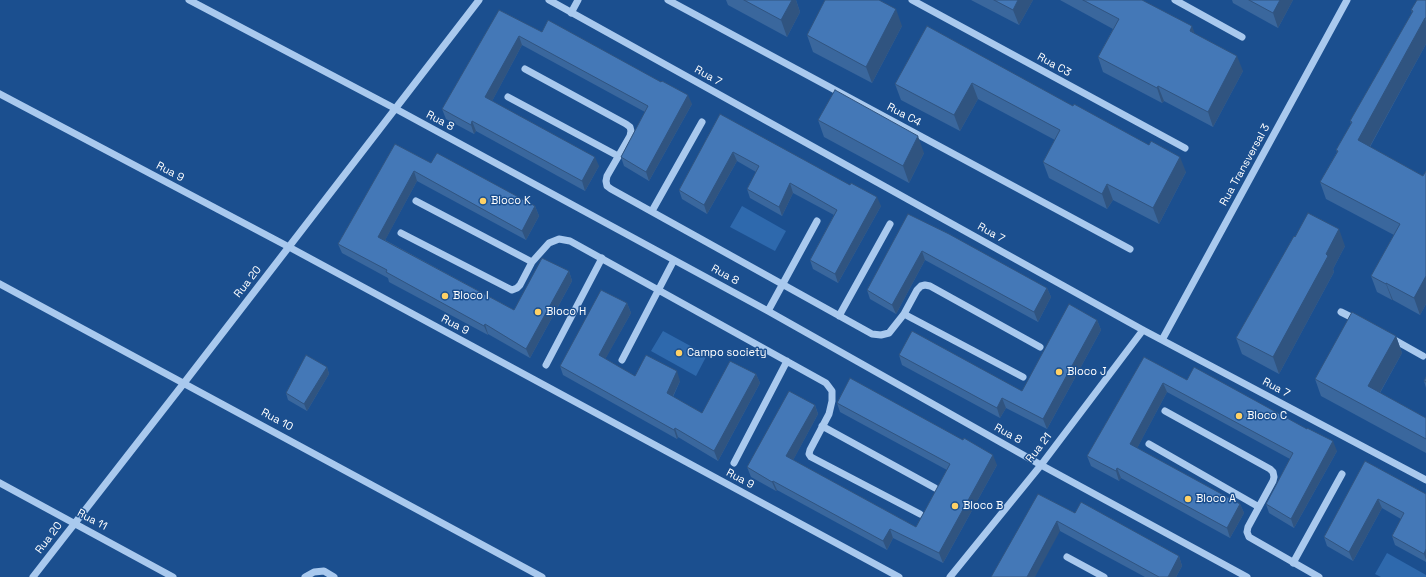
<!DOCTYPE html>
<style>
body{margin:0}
canvas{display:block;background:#1b4f8f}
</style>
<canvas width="1426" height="577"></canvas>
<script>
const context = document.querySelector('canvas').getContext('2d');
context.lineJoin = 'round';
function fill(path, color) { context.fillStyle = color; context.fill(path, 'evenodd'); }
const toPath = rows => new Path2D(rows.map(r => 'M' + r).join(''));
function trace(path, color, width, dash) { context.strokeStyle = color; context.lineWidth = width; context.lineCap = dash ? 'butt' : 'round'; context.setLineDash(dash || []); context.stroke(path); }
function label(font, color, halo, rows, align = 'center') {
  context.font = font + ' "Space Grotesk",sans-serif'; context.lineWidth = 3; context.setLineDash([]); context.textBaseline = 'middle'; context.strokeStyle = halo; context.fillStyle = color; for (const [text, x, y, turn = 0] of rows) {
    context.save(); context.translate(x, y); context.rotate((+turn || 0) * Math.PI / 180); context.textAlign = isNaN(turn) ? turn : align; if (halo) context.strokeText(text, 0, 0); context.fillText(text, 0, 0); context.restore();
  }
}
const green = toPath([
 [742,206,786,231,775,251,730,227],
 [663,331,707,355,696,376,651,351],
 [1387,553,1426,575,1426,577,1381,577,1375,574]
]);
const minor = toPath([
 [189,0,396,109,768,311,1041,465,1247,577],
 [549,0,1143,330,1426,480],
 [668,0,1130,249],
 [912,0,1185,148],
 [1175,0,1242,37],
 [571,13,578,0],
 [525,69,626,124,630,127,631,131,630,136,607,176,606,181,607,186,611,189,872,334,881,335,889,333,904,314,917,290,921,286,925,285,930,286,1040,347],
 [0,94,289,247,899,577],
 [508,97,618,156],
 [416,201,532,262,549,243,559,239,570,241,826,383,832,391,832,401,829,414,810,450,809,454,811,457,920,514],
 [652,211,702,122],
 [401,233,508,288,512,290,517,288,520,285,532,262],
 [0,284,542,577],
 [768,311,817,221],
 [1341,312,1357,320],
 [904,314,1023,377],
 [839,316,890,224],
 [1391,338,1423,356],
 [1162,340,1347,0],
 [622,360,674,260],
 [546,365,602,258],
 [1165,411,1270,469,1273,472,1274,477,1273,481,1248,527,1247,532,1249,537,1319,577],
 [822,426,935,488],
 [1149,444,1259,507],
 [734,463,787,361],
 [0,483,173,577],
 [1067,557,1104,577],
 [1293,563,1342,474],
 [33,577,184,383,479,0],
 [305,577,314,572,324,571,334,577],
 [950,577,1041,465,1143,330]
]);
const wall = toPath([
 [726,0,796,0,800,12,787,37,728,5],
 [971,0,1033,0,1019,25],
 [1060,0,1142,0,1195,34,1243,71,1213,127,1164,101,1162,103,1103,72,1098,57,1113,29],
 [1232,0,1293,0,1278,28,1233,3],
 [1426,0,1426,44,1370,147,1423,176,1426,171,1426,304,1420,315,1393,300,1392,300,1377,292,1371,276,1394,235,1326,199,1320,182,1337,152,1336,150,1351,124,1350,121,1412,13,1411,10],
 [499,10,542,32,692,104,649,181,624,166,621,157,645,112,522,45,492,101,599,166,585,191,476,131,474,134,446,119,442,109],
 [902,26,872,83,813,52,807,35],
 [927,26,1186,172,1159,224,1113,200,1107,209,1049,178,1043,162,1055,140,978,99,960,131,901,100,895,84],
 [720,114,881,206,838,283,813,269,810,260,834,215,793,193,782,216,750,198,747,189,756,172,737,161,707,214,682,199,679,190],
 [818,120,924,153,909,183,824,137],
 [395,144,431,163,535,206,539,216,526,240,417,181,385,240,514,310,569,271,572,281,530,358,488,334,488,335,389,282,388,278,342,253,338,244],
 [908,214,1047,288,1051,297,1038,322,925,260,896,314,870,299,867,290],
 [1295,237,1345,246,1333,269,1334,272,1279,374,1242,354,1236,338],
 [627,303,631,313,605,359,635,376,680,381,673,397,702,413,756,374,760,383,718,461,678,437,677,439,563,375,560,366],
 [1097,320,1101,330,1047,429,1006,408,1000,418,902,365,899,355,1022,391],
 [1396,336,1402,353,1380,393,1426,418,1426,453,1321,396,1315,379],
 [1144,357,1187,380,1337,451,1294,528,1269,513,1266,504,1290,459,1167,392,1137,448,1240,504,1244,513,1230,538,1121,478,1119,481,1091,466,1087,456],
 [327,367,329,374,307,411,288,400,286,393],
 [1426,377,1426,388,1424,381],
 [837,403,997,465,943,563,893,538,887,550,777,490,776,491,751,477,747,467,815,405,818,414,793,460,916,527,947,470,840,412],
 [1365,461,1426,494,1426,562,1395,545,1392,536,1401,519,1382,508,1353,561,1327,546,1324,537],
 [1038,494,1075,513,1179,556,1182,566,1176,577,1145,577,1060,531]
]);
const shadedWall = toPath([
 [792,0,796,0,800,12,787,37,781,20],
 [1018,0,1033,0,1019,25,1013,10],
 [1280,0,1293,0,1278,28,1273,13],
 [896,9,902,26,872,83,866,67],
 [1425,18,1426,21,1426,44,1364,157,1358,140],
 [1192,26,1198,42,1190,31],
 [519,36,522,45,489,107,485,97],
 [1237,56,1243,71,1213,127,1208,112],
 [972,83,978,99,960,131,954,115],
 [1158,86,1164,101,1162,103,1157,88],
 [688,95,692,104,649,181,646,172],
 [472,121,476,131,474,134,471,125],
 [918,136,924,153,909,183,903,166],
 [733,152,737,161,707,214,704,205],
 [595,157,599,166,585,191,582,181],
 [1180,157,1186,172,1159,224,1153,208],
 [414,171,417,181,382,246,378,237],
 [790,183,793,193,782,216,779,207],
 [1107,184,1113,200,1107,209,1102,194],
 [877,197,881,206,838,283,835,274],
 [535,206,539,216,526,240,522,231],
 [1339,229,1345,246,1333,269,1334,272,1279,374,1273,357],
 [922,251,925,260,896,314,892,305],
 [569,271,572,281,530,358,526,349],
 [1426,276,1426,304,1420,315,1414,298],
 [1386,283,1393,300,1392,300,1386,284],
 [1047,288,1051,297,1038,322,1034,312],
 [627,303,631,313,602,365,599,355],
 [1097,320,1101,330,1047,429,1043,419],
 [485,324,488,334,488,335,484,326],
 [1396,336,1402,353,1374,403,1368,386],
 [327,367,329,374,307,411,304,404],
 [677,371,680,381,670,402,667,393],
 [756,374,760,383,718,461,714,451],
 [1163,383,1167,392,1134,454,1130,444],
 [1002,398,1006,408,1000,418,997,408],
 [815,405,818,414,790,466,786,456],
 [675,428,678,437,677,439,674,430],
 [1333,441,1337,451,1294,528,1291,519],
 [993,455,997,465,943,563,939,553],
 [1117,468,1121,478,1119,481,1116,471],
 [773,481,777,490,776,491,772,482],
 [1378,499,1382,508,1353,561,1349,552],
 [1240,504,1244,513,1230,538,1227,528],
 [1057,521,1060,531,1035,577,1027,577],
 [890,529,893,538,887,550,883,541],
 [1426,549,1426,560,1424,554],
 [1179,556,1182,566,1176,577,1168,577]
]);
const building = toPath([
 [744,0,792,0,781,20,744,0],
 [825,0,879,0,896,9,866,67,807,35,825,0],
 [994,0,1018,0,1013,10,994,0],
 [1083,0,1142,0,1192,26,1190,31,1237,56,1208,112,1158,86,1157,88,1098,57,1119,19,1083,0],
 [1249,0,1280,0,1273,13,1249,0],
 [1417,0,1426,0,1426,18,1425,18,1358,140,1423,176,1426,171,1426,276,1414,298,1386,283,1386,284,1371,276,1400,224,1320,182,1338,151,1336,150,1352,122,1350,121,1413,11,1411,10,1417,0],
 [499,10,542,32,548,20,661,82,662,81,688,95,646,172,621,157,648,106,519,36,485,97,595,157,582,181,472,121,471,125,442,109,499,10],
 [927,26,1073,106,1074,104,1149,145,1151,141,1180,157,1153,208,1107,184,1102,194,1043,162,1060,130,972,83,954,115,895,84,927,26],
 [835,90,918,136,903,166,818,120,835,90],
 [720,114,850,185,851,183,877,197,835,274,810,260,837,210,790,183,779,207,747,189,759,166,733,152,704,205,679,190,720,114],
 [395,144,431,163,437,153,535,206,522,231,414,171,378,237,514,310,542,258,569,271,526,349,485,324,484,326,386,272,387,270,338,244,395,144],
 [1308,213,1339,229,1326,254,1328,256,1273,357,1236,338,1294,236,1295,237,1308,213],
 [908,214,949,234,1047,288,1034,312,922,251,892,305,867,290,908,214],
 [601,290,627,303,599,355,635,376,646,355,677,371,667,393,702,413,730,361,756,374,714,451,675,428,674,430,560,366,601,290],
 [1069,304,1097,320,1043,419,1002,398,997,408,899,355,912,331,1022,391,1069,304],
 [1352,312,1396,336,1368,386,1426,418,1426,439,1315,379,1352,312],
 [306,355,327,367,304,404,286,393,306,355],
 [1144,357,1187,380,1194,367,1307,429,1307,428,1333,441,1291,519,1266,504,1293,453,1163,383,1130,444,1240,504,1227,528,1117,468,1116,471,1087,456,1144,357],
 [1426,377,1426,382,1424,381,1426,377],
 [850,378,963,440,964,438,993,455,939,553,890,529,883,541,773,481,772,482,747,467,789,391,815,405,786,456,916,527,950,464,837,403,850,378],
 [1365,461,1426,494,1426,549,1424,554,1392,536,1404,513,1378,499,1349,552,1324,537,1365,461],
 [1038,494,1075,513,1081,502,1179,556,1168,577,1159,577,1057,521,1027,577,991,577,1038,494]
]);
const markers = [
 [483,201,4,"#ffd166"],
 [445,296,4,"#ffd166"],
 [538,312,4,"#ffd166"],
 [679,353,4,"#ffd166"],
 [1059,372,4,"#ffd166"],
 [1239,416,4,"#ffd166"],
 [1188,499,4,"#ffd166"],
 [955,506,4,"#ffd166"]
];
const streetNames = [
 ["Rua C3",1054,65,29],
 ["Rua 7",708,76,29],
 ["Rua C4",904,115,28],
 ["Rua 8",440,121,28],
 ["Rua Transversal 3",1245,165,-61],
 ["Rua 9",170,172,28],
 ["Rua 7",991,233,29],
 ["Rua 8",725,275,29],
 ["Rua 20",248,282,-52],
 ["Rua 9",455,325,28],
 ["Rua 7",1276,388,28],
 ["Rua 10",277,420,28],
 ["Rua 8",1008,434,29],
 ["Rua 21",1039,448,-52],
 ["Rua 9",740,479,28],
 ["Rua 11",92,520,28],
 ["Rua 20",49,538,-53]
];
const poiNames = [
 ["Bloco K",491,201],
 ["Bloco I",453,296],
 ["Bloco H",546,312],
 ["Campo society",687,353],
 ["Bloco J",1067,372],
 ["Bloco C",1247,416],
 ["Bloco A",1196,499],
 ["Bloco B",963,506]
];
fill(green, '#2e69ad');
trace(minor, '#a9c9ee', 7);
fill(wall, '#3a679d');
fill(shadedWall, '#305480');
fill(building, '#4478b7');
trace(building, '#305480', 1);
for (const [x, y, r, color] of markers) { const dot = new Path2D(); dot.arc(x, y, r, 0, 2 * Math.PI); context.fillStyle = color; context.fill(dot); trace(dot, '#1b4f8f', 1.5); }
label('11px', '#fff', '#1b4f8f', streetNames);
label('11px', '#fff', '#1b4f8f', poiNames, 'left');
</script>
